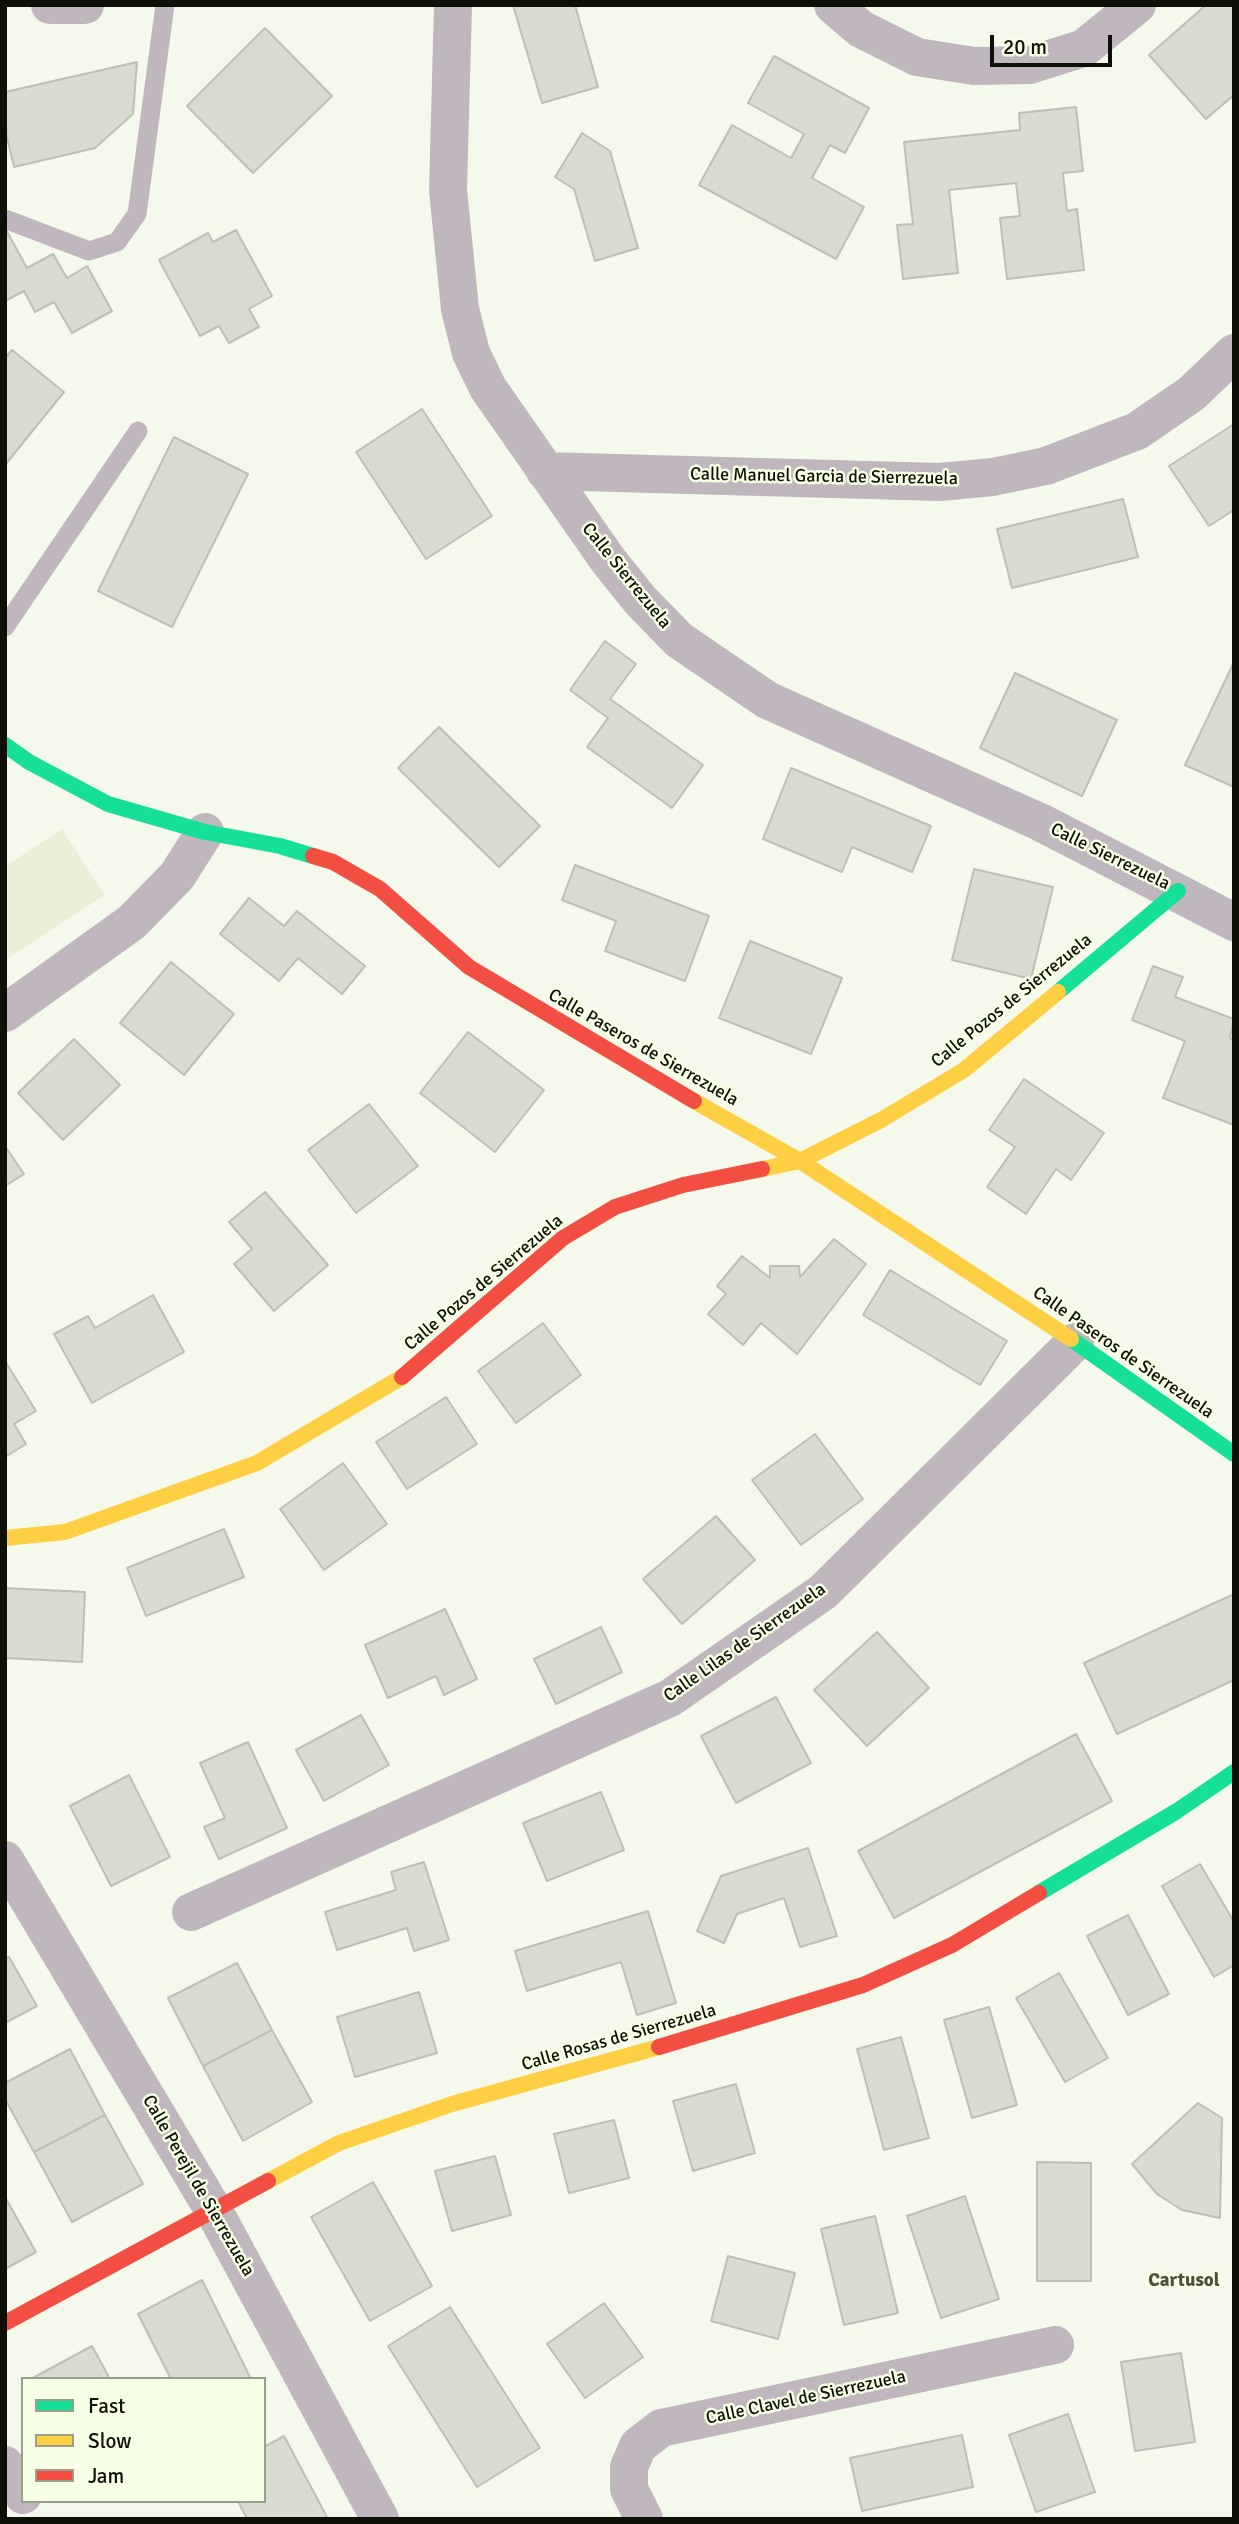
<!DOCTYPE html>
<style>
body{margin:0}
#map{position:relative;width:1239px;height:2524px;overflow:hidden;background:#f5f9eb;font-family:Signika,sans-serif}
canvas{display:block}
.frame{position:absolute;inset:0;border:7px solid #0e1007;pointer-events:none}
.legend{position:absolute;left:21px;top:2377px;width:245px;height:126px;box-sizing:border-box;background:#f7ffe5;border:2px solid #9a9f8c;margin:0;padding:9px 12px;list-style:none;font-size:21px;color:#0e1007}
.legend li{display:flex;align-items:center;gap:14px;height:35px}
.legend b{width:35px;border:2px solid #9a9f8c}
.scale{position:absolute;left:990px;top:35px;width:122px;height:32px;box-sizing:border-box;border:4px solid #0e1007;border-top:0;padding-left:9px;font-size:21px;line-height:24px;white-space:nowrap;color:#0e1007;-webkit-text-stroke:5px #f7ffe5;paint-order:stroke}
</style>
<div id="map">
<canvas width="1239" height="2524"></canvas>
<div class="frame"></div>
<ul class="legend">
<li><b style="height:9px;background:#16e098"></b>Fast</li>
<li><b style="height:9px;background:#ffcf43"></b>Slow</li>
<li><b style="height:9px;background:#f24e42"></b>Jam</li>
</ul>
<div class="scale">20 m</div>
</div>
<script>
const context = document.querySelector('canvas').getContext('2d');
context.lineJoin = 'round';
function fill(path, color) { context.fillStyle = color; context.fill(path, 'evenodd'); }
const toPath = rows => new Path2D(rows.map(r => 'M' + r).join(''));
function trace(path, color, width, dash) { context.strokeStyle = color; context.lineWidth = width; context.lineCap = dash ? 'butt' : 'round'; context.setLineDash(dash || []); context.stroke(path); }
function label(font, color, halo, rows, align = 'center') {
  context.font = font + ' Signika,sans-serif'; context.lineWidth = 5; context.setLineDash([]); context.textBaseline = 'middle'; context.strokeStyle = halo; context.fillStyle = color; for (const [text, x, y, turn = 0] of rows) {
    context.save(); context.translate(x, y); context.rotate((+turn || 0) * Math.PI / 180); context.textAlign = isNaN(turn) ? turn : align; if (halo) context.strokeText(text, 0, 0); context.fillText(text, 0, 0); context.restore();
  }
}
const green = toPath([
 [62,829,105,895,5,960,5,866]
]);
const building = toPath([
 [513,5,575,5,598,87,542,103,513,5],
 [1206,5,1234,5,1234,95,1206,119,1149,55,1206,5],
 [265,28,332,96,253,173,187,106,265,28],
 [774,56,869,108,845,153,830,145,812,178,864,207,836,259,699,185,732,125,791,158,804,134,748,103,774,56],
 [137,62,133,114,95,148,14,167,5,129,5,92,137,62],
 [1076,107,1083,171,1063,173,1067,211,1077,209,1084,270,1007,279,1000,218,1020,216,1016,183,949,190,958,273,903,279,897,225,913,224,904,142,1020,130,1019,113,1076,107],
 [582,133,610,151,638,248,595,261,574,189,555,177,582,133],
 [5,228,27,268,53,254,67,278,87,266,112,311,72,333,54,302,35,312,24,291,5,301,5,228],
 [236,230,272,296,249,309,259,327,229,343,219,326,200,336,159,260,208,233,213,242,236,230],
 [12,350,64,392,5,465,5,358,12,350],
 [422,409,492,516,426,559,356,452,422,409],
 [1234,424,1234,510,1209,526,1169,466,1234,424],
 [174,437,248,474,172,627,98,591,174,437],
 [1123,499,1138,557,1012,588,997,529,1123,499],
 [605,641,636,664,610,699,703,765,672,808,587,747,608,718,570,690,605,641],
 [1234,662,1234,787,1185,765,1234,662],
 [1015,673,1117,720,1082,796,980,748,1015,673],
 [439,727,540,826,499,867,398,768,439,727],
 [791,768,931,826,912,872,852,847,842,872,763,839,791,768],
 [575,865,709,916,685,981,605,951,616,921,562,900,575,865],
 [974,869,1053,887,1031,979,952,960,974,869],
 [249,898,284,926,297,911,365,966,342,994,298,958,279,981,220,934,249,898],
 [750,941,842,978,811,1054,719,1018,750,941],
 [171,962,234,1014,184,1075,120,1023,171,962],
 [1153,966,1183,977,1175,997,1234,1019,1230,1038,1234,1040,1234,1125,1163,1098,1185,1041,1132,1020,1153,966],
 [468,1032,544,1090,495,1152,420,1093,468,1032],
 [74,1039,120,1085,63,1140,18,1093,74,1039],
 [1024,1079,1104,1133,1071,1180,1056,1169,1026,1214,987,1187,1015,1147,989,1130,1024,1079],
 [369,1104,418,1166,356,1213,308,1150,369,1104],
 [5,1146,24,1174,5,1186,5,1146],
 [265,1192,328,1265,274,1311,234,1264,252,1249,229,1222,265,1192],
 [834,1239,866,1264,797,1354,761,1323,743,1345,708,1314,726,1294,717,1286,742,1256,770,1278,770,1266,799,1266,800,1277,834,1239],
 [890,1270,1007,1341,980,1385,863,1315,890,1270],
 [153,1295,184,1352,92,1403,54,1334,88,1316,95,1328,153,1295],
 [543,1323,581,1375,516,1423,478,1371,543,1323],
 [5,1361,36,1411,14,1424,26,1444,5,1457,5,1361],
 [446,1397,477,1444,407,1489,376,1442,446,1397],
 [815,1434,863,1499,801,1545,752,1480,815,1434],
 [343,1463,387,1524,324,1570,280,1509,343,1463],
 [716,1516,755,1560,682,1624,643,1579,716,1516],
 [224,1529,244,1577,146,1616,127,1568,224,1529],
 [5,1588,85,1592,82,1662,5,1658,5,1588],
 [1234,1594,1234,1680,1117,1734,1084,1663,1234,1594],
 [445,1609,477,1679,444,1695,436,1676,388,1698,365,1645,445,1609],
 [601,1627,622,1672,556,1704,534,1659,601,1627],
 [877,1632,929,1688,867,1746,814,1690,877,1632],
 [776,1697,811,1763,736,1803,701,1736,776,1697],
 [361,1715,389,1765,324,1801,296,1750,361,1715],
 [1076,1734,1112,1801,894,1918,858,1851,1076,1734],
 [248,1742,287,1828,219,1859,204,1827,225,1818,200,1763,248,1742],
 [129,1775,170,1857,111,1886,70,1806,129,1775],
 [601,1792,624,1850,547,1881,523,1823,601,1792],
 [808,1848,837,1936,800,1947,784,1898,737,1914,724,1943,697,1931,721,1876,808,1848],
 [424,1862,449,1940,414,1951,407,1928,337,1950,325,1912,396,1890,391,1872,424,1862],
 [1200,1864,1234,1922,1234,1965,1214,1977,1162,1886,1200,1864],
 [648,1911,676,2003,637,2015,621,1962,527,1991,515,1951,648,1911],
 [1128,1915,1169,1994,1128,2015,1087,1936,1128,1915],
 [9,1957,37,2006,5,2023,5,1959,9,1957],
 [237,1963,272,2030,203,2066,168,1998,237,1963],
 [1059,1973,1108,2058,1065,2082,1016,1998,1059,1973],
 [419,1992,437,2053,355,2077,337,2017,419,1992],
 [989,2007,1017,2105,972,2118,944,2020,989,2007],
 [272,2030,312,2102,243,2141,203,2066,272,2030],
 [901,2037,929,2138,884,2150,857,2049,901,2037],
 [70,2049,105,2115,34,2152,5,2099,5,2083,70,2049],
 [736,2084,755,2153,693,2171,673,2101,736,2084],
 [1198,2103,1222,2118,1220,2218,1182,2210,1157,2194,1132,2164,1198,2103],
 [105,2115,143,2184,72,2222,34,2152,105,2115],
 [614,2120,629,2178,569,2193,554,2134,614,2120],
 [495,2156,511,2215,452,2231,435,2171,495,2156],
 [1037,2162,1091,2163,1091,2281,1037,2281,1037,2162],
 [373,2182,432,2286,370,2321,311,2217,373,2182],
 [965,2196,999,2299,941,2318,907,2216,965,2196],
 [5,2197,36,2252,5,2269,5,2197],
 [875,2216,898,2313,844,2325,821,2229,875,2216],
 [728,2256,795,2273,778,2339,711,2321,728,2256],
 [202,2280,251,2379,171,2379,138,2314,202,2280],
 [604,2303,643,2357,585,2398,547,2344,604,2303],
 [450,2307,540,2448,477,2487,388,2346,450,2307],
 [92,2346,110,2379,31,2379,92,2346],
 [1181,2353,1195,2442,1135,2451,1121,2362,1181,2353],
 [1068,2414,1095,2492,1036,2512,1009,2435,1068,2414],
 [962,2435,973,2487,862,2511,850,2458,962,2435],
 [284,2436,328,2519,247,2519,238,2501,264,2501,264,2447,284,2436]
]);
const lane = toPath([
 [5,219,89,251,117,242,137,214,165,5],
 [5,627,138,431]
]);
const street = toPath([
 [50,5,85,5],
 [453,5,448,190,460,309,471,353,488,388,608,560,640,600,679,640,767,700,1040,822,1234,922],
 [833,5,861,29,917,57,974,66,1030,65,1084,48,1137,5],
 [545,471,940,482,993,477,1046,466,1137,431,1191,394,1234,353],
 [5,1013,132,922,177,876,205,832],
 [5,1860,214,2211,380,2519],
 [191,1912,670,1698,823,1592,1075,1342],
 [5,2465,23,2495],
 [644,2519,629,2489,629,2467,638,2446,661,2428,1055,2345]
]);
const fast = toPath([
 [5,745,29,762,108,804,205,832,280,846,313,856],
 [1058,992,1178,891],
 [1071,1339,1234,1454],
 [1039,1893,1177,1811,1234,1772]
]);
const slow = toPath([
 [694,1101,800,1161,1071,1339],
 [762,1169,800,1161,881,1120,964,1070,1058,992],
 [5,1538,65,1532,257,1463,402,1377],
 [268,2181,339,2143,452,2104,659,2047]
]);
const jam = toPath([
 [313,856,333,862,380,889,469,967,694,1101],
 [402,1377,563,1238,615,1207,683,1185,762,1169],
 [659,2047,863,1985,952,1945,1039,1893],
 [5,2323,268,2181]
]);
const streetNames = [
 ["Calle Manuel Garcia de Sierrezuela",824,477,1],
 ["Calle Sierrezuela",626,576,51],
 ["Calle Sierrezuela",1110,857,26],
 ["Calle Pozos de Sierrezuela",1012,1001,-39],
 ["Calle Paseros de Sierrezuela",643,1048,30],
 ["Calle Pozos de Sierrezuela",484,1283,-40],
 ["Calle Paseros de Sierrezuela",1123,1353,35],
 ["Calle Lilas de Sierrezuela",745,1643,-35],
 ["Calle Rosas de Sierrezuela",619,2038,-16],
 ["Calle Perejil de Sierrezuela",198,2186,60],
 ["Calle Clavel de Sierrezuela",806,2398,-12]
];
const neighbourhoodNames = [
 ["Cartusol",1184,2281]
];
fill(green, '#e9f0d6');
fill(building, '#d8dcd1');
trace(building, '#bdc0b5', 2);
trace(lane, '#c0b6bd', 19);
trace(street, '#c0b6bd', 38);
trace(fast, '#16e098', 16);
trace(slow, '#ffcf43', 16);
trace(jam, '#f24e42', 16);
label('18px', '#0e1007', '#f7ffe5', streetNames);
label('bold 19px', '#4c513c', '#f7ffe5', neighbourhoodNames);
</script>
